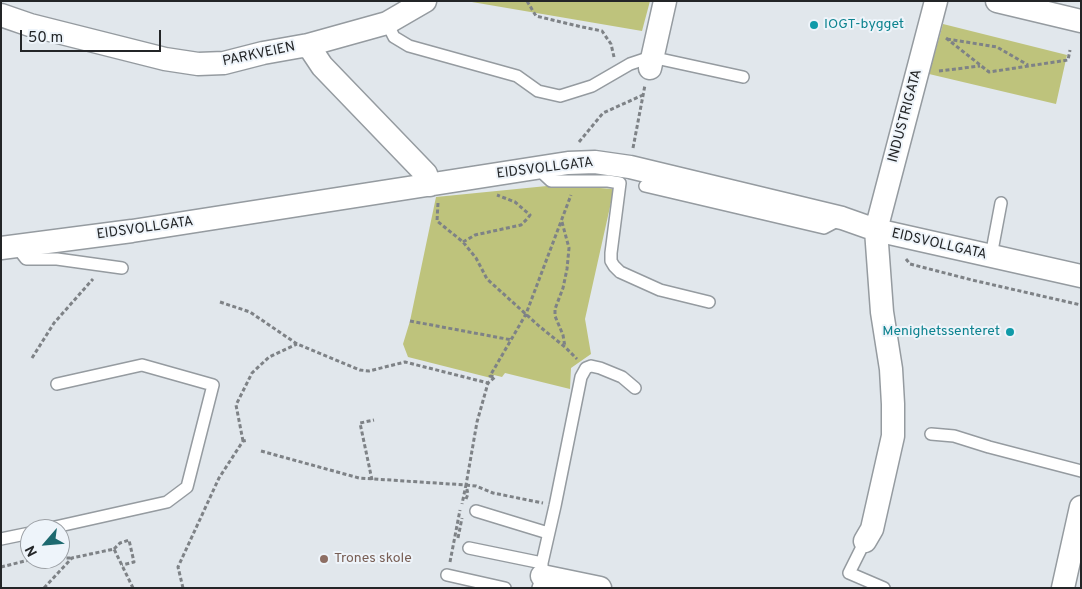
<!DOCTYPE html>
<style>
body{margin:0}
#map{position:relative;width:1082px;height:589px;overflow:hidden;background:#e1e7ec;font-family:Overpass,sans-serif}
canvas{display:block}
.frame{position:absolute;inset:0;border:2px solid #232527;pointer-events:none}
.north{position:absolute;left:20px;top:519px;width:50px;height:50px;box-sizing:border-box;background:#eef4fa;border:1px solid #9da1a6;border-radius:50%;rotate:243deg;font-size:14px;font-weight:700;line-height:20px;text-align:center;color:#232527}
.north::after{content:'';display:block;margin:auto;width:18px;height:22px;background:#1d696f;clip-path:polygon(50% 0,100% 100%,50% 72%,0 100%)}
.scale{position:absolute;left:20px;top:30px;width:141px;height:22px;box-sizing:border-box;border:2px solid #232527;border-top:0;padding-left:6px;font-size:15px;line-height:18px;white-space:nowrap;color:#232527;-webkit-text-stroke:4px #eef4fa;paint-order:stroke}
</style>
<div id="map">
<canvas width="1082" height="589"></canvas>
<div class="frame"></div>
<div class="north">N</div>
<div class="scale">50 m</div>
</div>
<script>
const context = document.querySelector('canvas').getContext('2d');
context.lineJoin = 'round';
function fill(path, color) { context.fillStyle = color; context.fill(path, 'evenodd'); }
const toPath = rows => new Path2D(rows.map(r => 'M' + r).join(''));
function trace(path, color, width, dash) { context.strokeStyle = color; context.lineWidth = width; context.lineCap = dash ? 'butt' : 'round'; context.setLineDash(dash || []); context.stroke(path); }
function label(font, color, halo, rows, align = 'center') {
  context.font = font + ' Overpass,sans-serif'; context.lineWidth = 4; context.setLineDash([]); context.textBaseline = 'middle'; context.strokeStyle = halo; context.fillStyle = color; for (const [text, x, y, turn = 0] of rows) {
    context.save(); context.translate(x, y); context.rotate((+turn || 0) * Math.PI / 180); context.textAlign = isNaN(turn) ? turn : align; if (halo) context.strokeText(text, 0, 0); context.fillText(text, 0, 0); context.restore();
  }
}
const green = toPath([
 [466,1,650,1,642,31],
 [943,24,1067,55,1056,104,929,74],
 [557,185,614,189,585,319,591,354,571,368,570,389,505,373,502,377,494,375,491,378,408,357,403,344,410,321,436,197]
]);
const path = toPath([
 [527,1,536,16,582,27,602,31,611,44,614,57],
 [946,38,989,72,1068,60,1070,50],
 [947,39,997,47,1028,65],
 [939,71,980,66],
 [579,142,603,113,643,95],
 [633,148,645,85],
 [438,203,437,221,463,242,476,258,487,279,539,326,565,347,577,359],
 [562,222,569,248,567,269,563,288,555,309,555,316,563,335,565,347],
 [463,242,475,235,521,225,528,218,530,215,515,202,497,195],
 [906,259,910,264,972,280,1081,305],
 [220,302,250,312,297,344,360,370,369,371,405,362,488,383],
 [410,321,512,340],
 [32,358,54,323,93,279],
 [243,441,236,405,252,373,269,357,297,344],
 [261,451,359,478,466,485,462,504],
 [372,480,360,423,374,420],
 [466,485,476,486,493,493,543,503],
 [466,499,468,494,466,485,477,422,488,383,495,377,490,376,526,314,571,195],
 [458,538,462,518],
 [114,549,120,543,129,540,134,562,122,565],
 [60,558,72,558],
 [450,562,460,510],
 [1,567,33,559],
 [44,588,72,558,114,549,133,588],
 [183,588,178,567,219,478,243,441,248,440]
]);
const service = toPath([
 [387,23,394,37,409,46,517,76,538,91,560,96,592,86,630,64,651,57,743,77],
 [537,168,551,181,608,181,620,183,611,253,611,261,614,266,620,272,660,290,709,302],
 [645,186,824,228,841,219],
 [16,246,26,259,57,259,122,268],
 [991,256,1001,203],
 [931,434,954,436,989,447,1081,471],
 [476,511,548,533],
 [46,529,167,502,187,487,213,385,142,365,57,384],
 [1,539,30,533],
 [865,541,849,573,884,588],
 [469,548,542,563],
 [447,575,505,588],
 [538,588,542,576,542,563,555,506,581,377,586,368,591,366,600,368,622,377,635,388]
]);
const minor = toPath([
 [997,1,1081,21],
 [1,15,30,25,165,59,198,64,224,63,263,53,308,45,387,23,425,1],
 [308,45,322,66,426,174,430,185],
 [650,68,665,1],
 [1,248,132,231,568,163,595,162,630,167,842,218,876,230,1081,276],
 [865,541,872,529,893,436,893,404,891,369,882,312,876,230,936,1],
 [542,576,600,588],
 [1063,588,1081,507]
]);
const markers = [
 [814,25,5,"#0f9aa8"],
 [1010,332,5,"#0f9aa8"],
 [324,559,5,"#8d6e63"]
];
const cultureNames = [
 ["IOGT-bygget",824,25],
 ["Menighetssenteret",1000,332,"right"]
];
const streetNames = [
 ["PARKVEIEN",259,55,-12],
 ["INDUSTRIGATA",906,116,-75],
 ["EIDSVOLLGATA",545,169,-7],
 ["EIDSVOLLGATA",145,229,-8],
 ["EIDSVOLLGATA",939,245,13]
];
const educationNames = [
 ["Trones skole",334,559]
];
fill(green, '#bec37c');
trace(service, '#959ba0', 14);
trace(minor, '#959ba0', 25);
trace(path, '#7e8286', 3, [4, 2.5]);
trace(service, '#fff', 11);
trace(minor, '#fff', 22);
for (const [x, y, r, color] of markers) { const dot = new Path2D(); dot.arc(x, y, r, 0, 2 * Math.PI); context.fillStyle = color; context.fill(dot); trace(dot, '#eef4fa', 2); }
label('14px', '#0d838f', '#eef4fa', cultureNames, 'left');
label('14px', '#232527', '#eef4fa', streetNames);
label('14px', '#785e54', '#eef4fa', educationNames, 'left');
</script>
